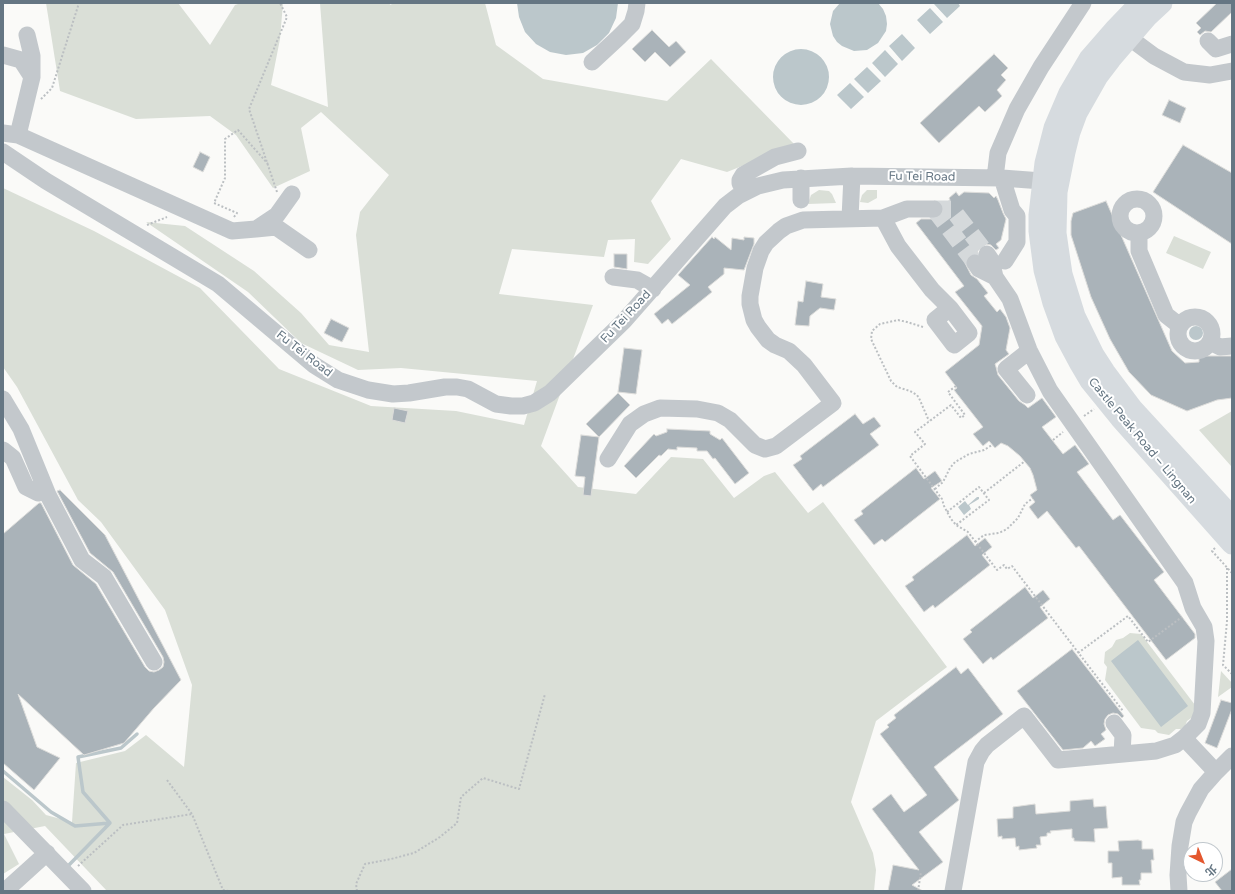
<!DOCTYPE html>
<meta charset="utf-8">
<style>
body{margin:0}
#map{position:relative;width:1235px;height:894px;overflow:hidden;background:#fafaf8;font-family:"Varela Round","Noto Sans TC",sans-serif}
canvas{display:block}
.frame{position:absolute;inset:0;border:4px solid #657683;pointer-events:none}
.north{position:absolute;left:1183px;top:842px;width:40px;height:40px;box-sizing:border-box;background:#fff;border:1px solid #c1c8cd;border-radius:50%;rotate:137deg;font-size:11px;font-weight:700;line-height:16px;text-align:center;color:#657683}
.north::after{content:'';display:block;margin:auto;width:14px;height:18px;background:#e4572e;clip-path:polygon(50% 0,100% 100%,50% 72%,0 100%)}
</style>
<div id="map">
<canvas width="1235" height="894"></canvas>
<div class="frame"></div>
<div class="north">北</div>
</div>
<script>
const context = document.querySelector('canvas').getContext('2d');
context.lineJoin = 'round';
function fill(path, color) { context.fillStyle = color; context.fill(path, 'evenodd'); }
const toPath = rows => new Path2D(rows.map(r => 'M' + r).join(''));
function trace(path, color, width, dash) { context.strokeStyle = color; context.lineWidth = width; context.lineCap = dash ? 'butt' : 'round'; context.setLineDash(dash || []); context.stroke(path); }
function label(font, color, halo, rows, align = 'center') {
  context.font = font + ' "Varela Round",sans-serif'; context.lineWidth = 4; context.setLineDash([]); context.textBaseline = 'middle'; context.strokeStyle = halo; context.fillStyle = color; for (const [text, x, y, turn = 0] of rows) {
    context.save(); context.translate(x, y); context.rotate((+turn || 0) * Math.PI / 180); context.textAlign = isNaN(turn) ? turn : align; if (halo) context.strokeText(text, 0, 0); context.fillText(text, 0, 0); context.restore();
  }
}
const green = toPath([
 [46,3,178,3,210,45,235,5,241,3,283,3,280,39,271,85,328,107,320,3,388,3,391,5,392,3,485,3,496,45,543,79,667,101,711,59,795,145,727,172,681,159,651,201,671,239,648,264,634,262,635,239,608,240,604,257,512,249,499,294,593,305,541,446,578,487,636,494,671,457,703,459,734,498,764,476,775,472,808,513,823,502,947,667,876,721,851,802,873,853,876,870,874,891,107,891,45,826,4,834,19,864,3,874,3,777,32,800,46,815,72,822,76,763,125,751,146,735,184,767,192,685,165,610,101,522,78,500,17,387,3,367,3,188,94,231,200,288,279,369,371,406,456,411,524,425,537,381,401,368,358,370,301,343,248,292,146,222,185,226,254,271,301,313,329,345,369,352,356,235,360,212,389,175,321,112,301,128,310,171,273,188,236,135,210,116,136,119,60,91],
 [819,190,829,191,832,194,836,203,808,204,811,195],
 [867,190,877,190,877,198,868,203,860,202,862,195],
 [1174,236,1211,252,1203,269,1166,253],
 [1232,411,1232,466,1231,466,1199,430],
 [1130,633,1141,634,1195,705,1194,716,1187,721,1185,726,1181,729,1176,729,1169,735,1158,733,1155,730,1141,728,1105,680,1107,667,1104,663,1105,652,1112,647,1116,640,1123,638],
 [1221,671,1232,683,1232,687,1218,697]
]);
const water = toPath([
 [517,3,618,3,616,18,609,33,597,45,583,53,566,55,550,52,536,44,525,32,519,17],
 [840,3,878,3,883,9,886,16,887,24,886,31,878,43,867,50,854,51,842,46,837,42,833,36,830,24,833,11],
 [935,3,958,3,960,6,947,18,934,4],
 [930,8,943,22,930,34,917,20],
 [902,34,915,48,902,61,889,46],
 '773 77a28 28 0 1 1 56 0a28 28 0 1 1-56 0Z',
 [885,50,898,64,885,77,872,63],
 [867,67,881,81,868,93,854,79],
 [850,83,864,97,851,109,837,95],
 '1189 333a7 7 0 1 1 14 0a7 7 0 1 1-14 0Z',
 [977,497,979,497,979,499,969,505,971,509,964,515,958,507,965,501,968,505],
 [1138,640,1188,706,1161,727,1111,661]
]);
const stream = toPath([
 [3,771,51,812,75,826,110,823],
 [67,867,110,823,83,792,78,757,121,748,137,734]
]);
const building = toPath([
 [1217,3,1232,3,1232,12,1211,32,1205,31,1200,35,1197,32,1201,28,1196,23,1217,3],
 [652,30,669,47,676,41,686,52,670,67,655,52,645,62,632,49,652,30],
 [994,54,1008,68,1001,75,1006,80,997,90,1002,96,985,112,979,106,939,143,920,123,994,54],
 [1169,100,1186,108,1180,123,1162,115,1169,100],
 [1183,145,1232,173,1232,244,1153,192,1183,145],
 [200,152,210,157,203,172,193,167,200,152],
 [956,192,959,196,964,192,989,193,994,198,996,196,998,200,1003,213,1006,219,1001,240,996,244,999,248,996,250,991,245,986,244,982,246,978,249,977,254,969,255,966,258,965,263,971,275,977,279,988,293,984,296,997,312,1000,309,1006,317,1010,328,1006,350,1009,354,995,364,996,367,998,375,1019,401,1025,405,1028,408,1042,398,1056,417,1042,427,1063,454,1075,445,1089,464,1077,472,1113,520,1120,515,1164,572,1154,580,1195,634,1195,638,1166,660,1079,546,1076,548,1047,511,1038,519,1029,507,1035,502,1030,495,1037,490,1033,475,1030,468,1020,456,1008,446,1001,443,995,448,989,441,983,446,973,434,983,427,954,390,957,388,945,372,979,345,982,326,955,292,964,286,916,223,921,219,934,219,939,217,943,214,944,209,943,205,950,200,949,198,956,192],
 [1106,201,1172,351,1185,363,1199,362,1199,356,1232,356,1232,398,1217,400,1187,411,1151,395,1129,372,1110,339,1091,297,1071,235,1071,221,1073,213,1106,201],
 [712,237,714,239,715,237,731,250,732,238,744,240,744,237,754,238,754,244,744,270,724,268,724,274,708,287,712,292,672,324,668,319,662,324,654,314,690,285,678,275,712,237],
 [614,254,627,254,627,269,614,267,614,254],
 [806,281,823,284,821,297,836,299,834,310,820,308,810,316,809,326,795,325,798,301,803,302,806,281],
 [331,319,349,328,342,342,324,333,331,319],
 [624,348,642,350,636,394,618,392,624,348],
 [618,393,630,405,599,437,586,424,618,393],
 [394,408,408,411,405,423,392,420,394,408],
 [855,414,863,424,874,417,881,426,870,434,879,445,823,487,821,484,813,491,793,465,802,459,800,456,855,414],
 [667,429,710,431,710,434,720,440,722,438,749,473,735,484,715,458,713,459,707,451,697,451,697,448,677,447,677,450,668,449,661,456,659,455,636,478,624,466,654,434,656,436,667,432,667,429],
 [581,435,599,437,591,496,583,495,585,477,575,476,581,435],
 [916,468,924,479,935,471,942,481,931,488,940,499,885,542,882,539,874,545,854,520,863,514,861,511,916,468],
 [60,490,105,535,181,680,154,708,124,743,84,755,18,694,37,747,60,758,34,790,3,763,3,534,39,503,41,503,73,565,96,584,145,667,149,671,154,672,159,670,163,667,164,662,163,657,113,572,90,553,57,491,60,490],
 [967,535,975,546,985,538,992,547,982,555,990,565,935,608,933,605,924,612,905,586,914,580,912,577,967,535],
 [1025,587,1033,598,1043,590,1050,599,1040,607,1048,618,993,660,991,657,983,664,963,639,972,632,970,630,1025,587],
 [1072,649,1124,716,1122,718,1118,714,1113,713,1108,715,1105,719,1104,724,1106,730,1101,734,1105,739,1095,746,1091,741,1083,748,1063,750,1017,691,1072,649],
 [956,667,961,674,968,668,1003,714,934,767,959,800,919,832,943,862,912,885,923,891,888,891,893,865,919,870,872,809,891,794,904,812,927,795,880,734,889,727,887,725,896,718,894,715,956,667],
 [1221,700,1232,703,1232,709,1217,748,1205,743,1221,700],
 [1093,799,1094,807,1106,806,1107,819,1108,828,1094,829,1095,842,1074,841,1074,838,1072,838,1072,829,1050,831,1051,833,1047,833,1047,836,1040,837,1041,845,1036,845,1037,848,1019,850,1019,846,1016,847,1015,838,1002,839,1002,836,998,837,997,819,1013,818,1013,807,1035,804,1036,814,1070,811,1070,801,1093,799],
 [1138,840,1142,841,1142,849,1153,849,1154,860,1151,860,1152,873,1141,873,1141,880,1139,880,1140,885,1122,885,1122,877,1112,878,1112,863,1108,863,1108,851,1119,851,1118,841,1138,840],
 [1232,869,1232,891,1222,891,1215,882,1232,869]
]);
const minorTunnel = toPath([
 [934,209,952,209,987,254],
 [934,209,975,263]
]);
const path = toPath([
 [41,99,52,88,79,3],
 [277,192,249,109,287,17,280,3],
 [234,217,237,213,214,203,225,178,225,139,238,130,268,164],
 [147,225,167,217],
 [923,327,907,322,898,320,880,324,872,331,871,339,891,381,897,387,910,391,917,395,919,398,929,421],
 [956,386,948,392,965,415,961,418,951,405,915,432,925,444,910,456,942,499,944,506,951,519,956,525,968,532,997,570,1004,565,1007,569,1012,566,1123,711],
 [1084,416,1094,409],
 [1053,440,1063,432],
 [935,489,943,482,950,468,955,462,969,454,984,450,992,445],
 [984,493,1025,461],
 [947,512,979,487,989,500,956,525],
 [975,542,984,535,999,533,1007,529,1018,518,1025,504,1033,498],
 [1215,548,1212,551,1232,573],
 [1227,568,1227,621,1223,665,1232,674],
 [1078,653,1128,616,1148,642,1182,617],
 [167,780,192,814,223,890,229,891],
 [78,866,123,825,192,814],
 [357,891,356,884,365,864,391,859,414,853,440,837,457,823,461,797,483,778,519,789,545,694],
 [918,891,921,872]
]);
const minor = toPath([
 [1119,30,1154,56,1184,72,1210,75,1232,71],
 [1208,41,1216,49,1232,44],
 [3,55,21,60,32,77],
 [592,62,619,37,632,24,636,11,637,3],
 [3,133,18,135,232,231,256,229,277,215,292,194],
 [18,135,32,77,32,56,27,35],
 [3,152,46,181,218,284,314,365,338,380,368,390,393,394,409,393,445,387,457,387,468,389,496,404,511,406,523,406,534,403,550,393,624,321,725,206,738,196,758,186,783,180,852,176,1002,178,1042,181],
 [995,178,998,153,1017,109,1041,67,1083,3],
 [1002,178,1012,210,1017,216,1017,242,1005,261],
 [744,192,740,183,740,180,743,175,775,157,798,151],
 '1120 216a17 17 0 1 1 34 0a17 17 0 1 1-34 0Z',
 [801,200,801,178],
 [850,218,852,176],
 [883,218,898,246,932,290,950,308,969,333,954,345,935,320,950,308],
 [256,229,276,227,309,250],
 [1139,233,1139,251,1166,315,1180,326],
 [987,254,991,260,995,277,1010,299,1029,350,1050,391,1185,583,1193,608,1204,627,1206,641,1202,713,1198,724,1184,738,1216,772],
 [975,263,979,269,995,277],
 [613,277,637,280,653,289],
 '1178 334a17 17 0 1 1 34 0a17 17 0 1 1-34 0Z',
 [1210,342,1220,347,1232,346],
 [1027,395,1006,369,1029,351],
 [3,399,21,429,48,495,82,560,104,577,154,662],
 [3,450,13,458,26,487,38,493,46,490],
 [608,459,630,424,644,414,660,408,697,409,718,413,730,420,755,445,765,449,776,446,833,403,804,365,789,351,775,345,768,340,758,327,754,320,750,304,750,296,755,268,761,251,766,243,779,231,786,226,803,220,883,218,907,209,934,209],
 [1114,723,1123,735,1122,754],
 [3,809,83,891],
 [5,891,47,853],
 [953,891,976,762,982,751,987,745,1024,716,1058,760,1156,751,1175,745,1184,738],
 [1179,891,1178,875,1180,846,1184,822,1188,813,1201,789,1216,772,1232,756]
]);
const major = toPath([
 [1140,3,1116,28,1089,59,1069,93,1054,128,1045,163,1039,215,1039,231,1044,270,1053,303,1065,336,1080,364,1090,381,1120,418,1232,544],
 [1162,3,1148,16,1111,59,1098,76,1077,113,1070,132,1065,152,1057,192,1056,233,1059,254,1062,274,1075,316,1094,355,1105,372,1132,408,1232,517]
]);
const streetNames = [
 ["Fu Tei Road",922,177,1],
 ["Fu Tei Road",626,317,-47],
 ["Fu Tei Road",304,354,38],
 ["Castle Peak Road – Lingnan",1142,441,50]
];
fill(green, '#dadfd7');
fill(water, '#bbc7cb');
trace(stream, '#bbc7cb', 3.5);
fill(building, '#aab3b9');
trace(building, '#dcdcda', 1);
trace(minorTunnel, '#d5d9db', 17, [17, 8]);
trace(path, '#bbbfc2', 2, [2, 2]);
trace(minor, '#c3c8cc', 17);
trace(major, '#d6dbdf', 21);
label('12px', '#657683', '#fff', streetNames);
</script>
